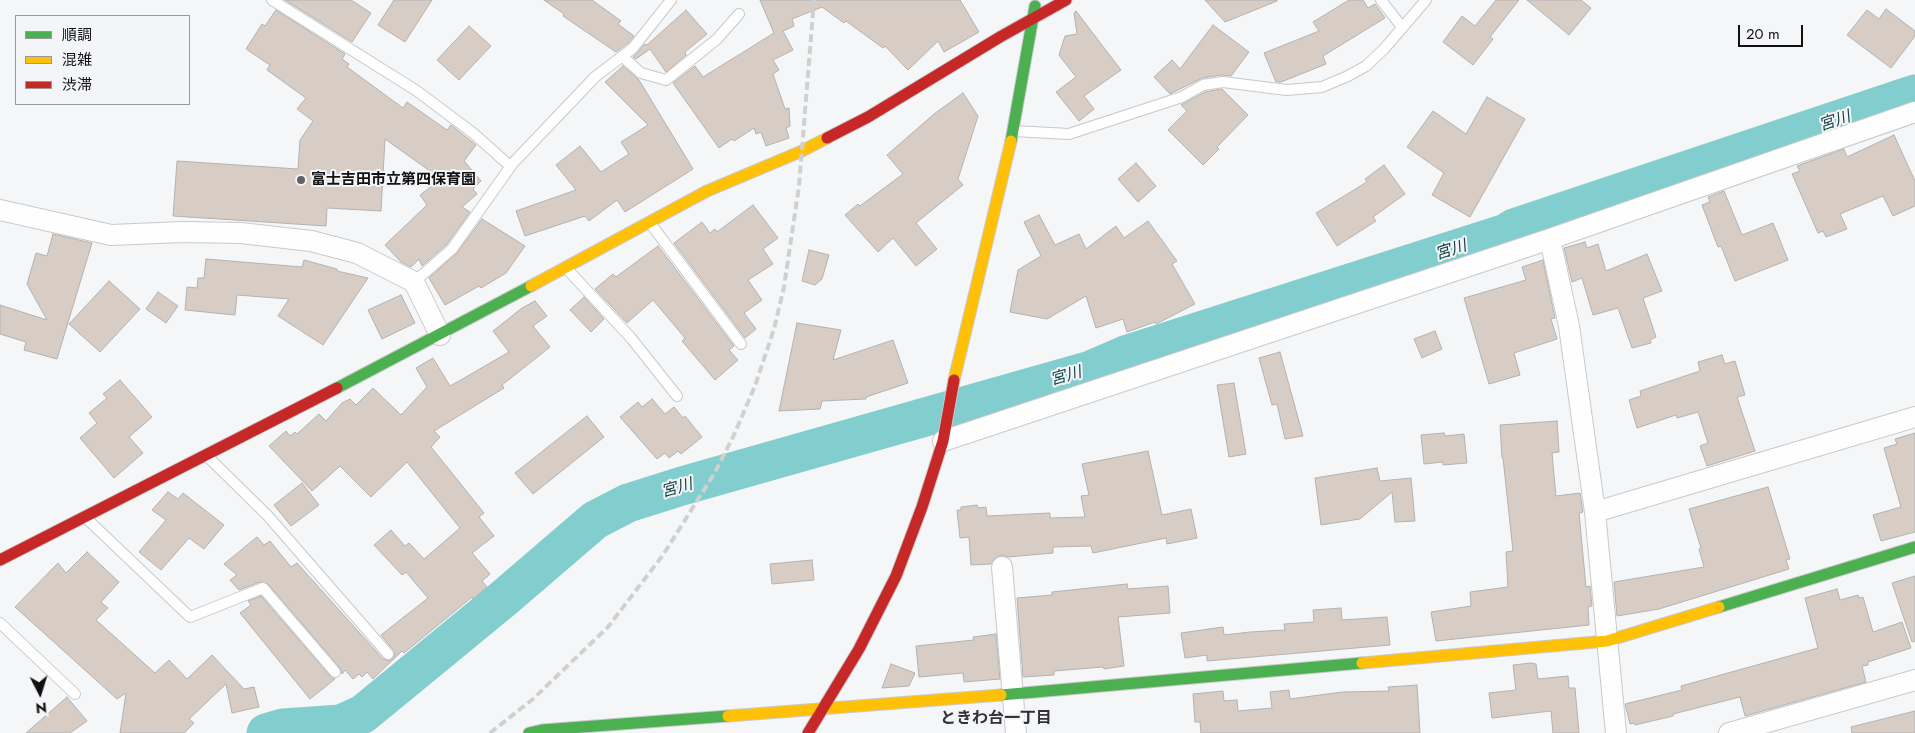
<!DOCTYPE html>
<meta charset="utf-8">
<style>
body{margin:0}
#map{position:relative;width:1915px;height:733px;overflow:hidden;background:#f5f6f7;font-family:Jost,"Noto Sans JP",sans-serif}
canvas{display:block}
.legend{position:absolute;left:15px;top:15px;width:175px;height:90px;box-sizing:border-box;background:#f4f5f8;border:1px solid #999a9c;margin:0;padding:6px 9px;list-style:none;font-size:15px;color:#111112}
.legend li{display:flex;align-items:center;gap:10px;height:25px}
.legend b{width:25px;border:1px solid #999a9c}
.north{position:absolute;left:15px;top:668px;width:50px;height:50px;-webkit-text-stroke:4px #f4f5f8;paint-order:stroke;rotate:175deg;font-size:14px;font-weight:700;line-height:20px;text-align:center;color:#111112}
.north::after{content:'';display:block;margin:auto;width:18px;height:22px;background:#111112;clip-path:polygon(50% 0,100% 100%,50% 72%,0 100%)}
.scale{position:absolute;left:1738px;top:25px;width:65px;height:22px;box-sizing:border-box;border:2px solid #111112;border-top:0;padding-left:6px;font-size:15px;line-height:18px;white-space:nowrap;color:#111112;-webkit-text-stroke:4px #f4f5f8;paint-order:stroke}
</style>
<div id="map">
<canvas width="1915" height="733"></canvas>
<ul class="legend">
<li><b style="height:6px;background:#4caf50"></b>順調</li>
<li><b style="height:6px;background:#ffc107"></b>混雑</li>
<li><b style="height:6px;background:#c62828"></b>渋滞</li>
</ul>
<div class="north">N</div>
<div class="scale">20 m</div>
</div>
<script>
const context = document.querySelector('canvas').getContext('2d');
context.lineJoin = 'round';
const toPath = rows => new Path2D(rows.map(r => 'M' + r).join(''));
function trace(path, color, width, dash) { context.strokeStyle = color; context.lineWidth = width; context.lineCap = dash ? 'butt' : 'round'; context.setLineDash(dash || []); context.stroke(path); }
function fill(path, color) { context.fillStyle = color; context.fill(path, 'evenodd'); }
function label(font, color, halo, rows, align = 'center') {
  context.font = font + ' Jost,"Noto Sans JP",sans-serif'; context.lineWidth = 4; context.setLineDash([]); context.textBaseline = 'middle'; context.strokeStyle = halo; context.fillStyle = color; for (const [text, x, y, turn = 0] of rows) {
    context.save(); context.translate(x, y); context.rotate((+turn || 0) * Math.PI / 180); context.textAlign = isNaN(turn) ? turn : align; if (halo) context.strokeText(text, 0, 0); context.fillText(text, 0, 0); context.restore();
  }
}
const river = toPath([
 [266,733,283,728,341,724,363,714,503,599,595,520,628,503,682,486,1091,370,1128,354,1506,233,1514,228,1915,94]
]);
const building = toPath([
 [285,0,351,0,371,13,352,42,285,0],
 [394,0,432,0,405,42,378,25,394,0],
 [544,0,592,0,621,21,618,24,634,36,628,43,616,52,563,16,564,14,544,0],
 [760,0,960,0,979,32,944,52,938,41,908,70,885,46,883,48,846,21,844,23,822,7,792,19,794,26,783,31,793,50,773,60,779,70,773,74,785,109,789,108,790,126,786,128,789,138,766,146,761,132,756,134,754,128,734,141,732,139,719,148,673,83,695,66,703,77,774,33,760,0],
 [1205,0,1277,0,1277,1,1225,22,1205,0],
 [1349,0,1363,0,1368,8,1375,4,1385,18,1323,56,1326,64,1281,82,1276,82,1264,53,1319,31,1313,22,1349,0],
 [1496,0,1519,0,1490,37,1493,39,1473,65,1443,42,1462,16,1475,26,1496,0],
 [1527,0,1581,0,1591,8,1569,35,1527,0],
 [1886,9,1915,31,1915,36,1891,68,1847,35,1867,10,1879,19,1886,9],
 [276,10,345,54,342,59,349,64,347,67,403,108,407,102,447,130,451,125,476,145,464,161,481,181,473,189,477,194,462,207,470,212,447,244,422,266,419,259,411,267,401,262,385,245,427,205,420,195,441,179,385,139,381,211,327,208,326,226,173,216,177,161,298,169,300,140,313,121,297,109,306,98,267,70,270,65,246,49,262,24,265,26,276,10],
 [686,10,707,34,685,52,686,55,666,72,650,49,636,59,633,57,645,44,647,45,686,10],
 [1076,11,1121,70,1084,96,1094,109,1079,121,1056,92,1076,77,1059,55,1065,36,1077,34,1074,13,1076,11],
 [1213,25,1249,52,1231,76,1222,75,1202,78,1170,94,1154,77,1172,60,1180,69,1213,25],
 [469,26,491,46,459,80,437,60,469,26],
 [623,66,639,80,693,169,625,212,617,200,589,221,585,216,525,236,516,211,576,190,556,165,580,146,601,172,629,154,621,142,648,125,605,82,623,66],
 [1222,89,1248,115,1217,147,1219,149,1203,165,1168,130,1187,111,1181,105,1205,92,1222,89],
 [963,93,978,116,958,179,963,185,916,223,937,249,916,266,893,238,878,252,845,215,858,204,860,206,903,174,887,155,934,114,963,93],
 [1487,97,1525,119,1470,217,1432,195,1444,173,1407,147,1433,111,1466,134,1487,97],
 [1894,135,1915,181,1915,206,1893,216,1883,196,1840,214,1847,229,1826,237,1823,231,1818,233,1792,174,1800,171,1797,166,1844,149,1847,157,1894,135],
 [1136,163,1156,186,1138,202,1118,179,1136,163],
 [1384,165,1405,194,1373,217,1376,221,1337,246,1316,213,1367,182,1365,179,1384,165],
 [1724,191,1742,235,1773,223,1788,260,1735,281,1721,246,1718,247,1702,205,1710,202,1708,197,1724,191],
 [753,205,778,238,763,249,773,264,748,280,762,300,744,313,756,329,745,338,674,243,702,222,710,233,715,229,717,232,753,205],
 [1039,215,1055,245,1079,234,1086,249,1116,226,1124,238,1148,221,1177,261,1172,264,1195,304,1156,324,1155,322,1127,332,1123,319,1096,328,1086,296,1047,319,1010,312,1018,270,1041,256,1024,222,1039,215],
 [482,219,525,246,506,273,481,288,479,286,445,305,429,278,457,253,482,219],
 [53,234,92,243,57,359,24,350,26,342,0,334,0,305,47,320,27,284,36,253,47,256,53,234],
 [1585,242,1587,248,1598,244,1606,271,1647,254,1662,291,1643,298,1656,337,1650,340,1651,343,1632,348,1618,308,1593,315,1582,278,1572,282,1564,248,1585,242],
 [658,246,734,346,729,350,738,360,715,380,682,341,685,338,653,300,627,323,595,289,613,274,616,277,658,246],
 [809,250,829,255,822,279,815,285,802,281,809,250],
 [206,259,302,267,304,260,337,269,337,271,368,278,323,345,278,316,289,299,237,295,235,315,185,310,187,287,197,288,198,278,204,278,206,259],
 [1543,260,1555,318,1551,319,1557,339,1514,353,1520,375,1489,384,1464,298,1526,280,1522,267,1543,260],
 [109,281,140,309,100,352,69,324,109,281],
 [158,292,178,306,166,323,146,309,158,292],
 [401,295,415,323,382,339,368,310,401,295],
 [584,297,604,319,591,332,570,310,584,297],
 [535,301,547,316,533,326,550,347,502,385,504,388,434,431,440,437,431,447,484,513,479,517,494,536,472,553,490,574,482,581,487,587,473,599,472,597,404,653,402,651,373,679,367,672,362,677,359,674,353,679,345,670,342,674,340,668,268,584,260,582,239,590,230,580,237,575,224,564,257,537,264,545,270,541,291,567,297,563,383,659,389,661,394,657,395,652,381,635,428,598,406,572,402,575,374,545,391,530,405,546,409,543,424,559,460,528,407,462,371,497,340,466,312,491,269,446,286,431,290,436,295,432,297,434,319,414,326,421,342,403,350,399,356,405,373,388,401,415,427,387,416,368,433,358,450,386,466,377,509,352,493,331,522,308,535,301],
 [797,323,841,330,833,360,893,340,908,383,866,397,866,399,822,401,820,409,779,411,797,323],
 [1435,331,1442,349,1422,358,1414,339,1435,331],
 [1280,352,1303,436,1285,439,1277,404,1272,405,1259,358,1280,352],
 [1722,355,1725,364,1735,361,1745,395,1737,397,1755,451,1707,466,1700,446,1708,443,1698,412,1677,418,1676,415,1637,428,1629,400,1641,396,1640,391,1700,371,1698,362,1722,355],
 [120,380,152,417,129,437,143,453,114,478,80,438,97,423,89,413,107,398,103,394,120,380],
 [1234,383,1246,454,1229,457,1217,385,1234,383],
 [652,399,665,414,674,407,683,418,685,416,702,437,681,454,678,451,669,458,665,453,657,459,620,417,638,402,642,407,652,399],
 [587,416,604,437,533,494,515,473,587,416],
 [1557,421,1559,452,1552,453,1556,496,1580,493,1583,512,1579,513,1586,587,1590,586,1592,606,1588,607,1589,625,1436,641,1431,612,1471,606,1470,592,1508,587,1506,552,1513,551,1503,458,1502,458,1500,425,1557,421],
 [1444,433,1445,436,1464,434,1467,463,1443,465,1443,462,1424,464,1421,435,1444,433],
 [1915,433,1915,532,1881,541,1873,515,1901,507,1884,448,1897,444,1895,439,1915,433],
 [1148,451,1162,515,1191,509,1197,538,1167,544,1166,538,1093,553,1091,546,1053,547,1053,553,1008,557,1001,555,995,558,991,564,971,565,969,537,960,538,957,510,961,510,961,507,977,505,978,508,986,507,987,516,1050,513,1050,518,1085,517,1081,496,1089,495,1082,464,1148,451],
 [1377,468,1380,481,1411,478,1415,521,1395,522,1392,492,1360,519,1321,525,1315,478,1377,468],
 [302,483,319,505,291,526,274,505,302,483],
 [1768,487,1790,559,1786,560,1789,569,1659,609,1617,616,1614,582,1704,567,1699,549,1701,548,1689,509,1768,487],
 [168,492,178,499,183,493,224,525,204,549,189,538,161,570,139,552,166,520,152,510,168,492],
 [87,552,119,582,101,602,108,608,96,620,155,673,169,660,187,679,212,655,244,689,254,687,259,707,232,713,226,684,189,719,194,723,184,733,120,733,126,693,117,699,15,607,58,563,66,573,87,552],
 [812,560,814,580,772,584,770,564,812,560],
 [1915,576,1915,641,1912,642,1892,583,1915,576],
 [1127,584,1128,589,1168,586,1170,613,1118,617,1124,666,1104,669,1103,667,1054,671,1054,675,1023,677,1017,598,1052,595,1052,592,1127,584],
 [1837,589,1840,600,1858,595,1859,598,1863,597,1873,632,1902,622,1911,648,1868,662,1868,665,1862,666,1866,682,1745,716,1740,697,1673,714,1673,716,1635,725,1634,723,1630,724,1625,704,1682,690,1681,686,1818,648,1805,598,1837,589],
 [261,596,330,676,335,679,310,699,240,613,251,605,248,601,261,596],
 [1341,608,1342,620,1387,617,1390,645,1207,661,1207,655,1185,658,1181,633,1223,627,1224,635,1250,632,1285,630,1284,624,1314,622,1313,610,1341,608],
 [996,634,1000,679,964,682,963,673,919,677,916,646,974,640,973,637,996,634],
 [1531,663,1536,664,1538,679,1568,676,1569,688,1575,688,1579,733,1553,733,1551,711,1492,718,1489,693,1516,690,1513,665,1531,663],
 [891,664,915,673,909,686,882,688,891,664],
 [1417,685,1420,733,1201,733,1200,722,1195,722,1193,694,1223,691,1224,701,1237,700,1238,711,1272,708,1270,692,1289,690,1290,699,1342,692,1389,691,1388,687,1417,685],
 [67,697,87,721,70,733,26,733,67,697],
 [1915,711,1915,733,1852,733,1851,727,1915,711]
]);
const lane = toPath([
 [272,0,417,91,473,133,510,166],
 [1381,0,1402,27],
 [623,57,641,73,666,80,717,39,739,14],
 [1014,131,1069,134,1182,97,1203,85,1223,82,1287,90,1322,87,1348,76,1366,66,1384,49,1426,0],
 [650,223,741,344],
 [567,269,631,338,677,396],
 [414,282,452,249,513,163,595,77,633,48,671,0],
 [207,456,268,516,388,654],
 [86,518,190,617,263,588,335,672],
 [0,623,75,694]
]);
const street = toPath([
 [0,210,111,235,182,232,241,233,311,241,357,253,414,282,440,335],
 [1550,239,1569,326,1595,512,1616,733],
 [943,441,1550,239,1915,112],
 [1595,512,1915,417],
 [1002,567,1016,733],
 [1729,733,1915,680]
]);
const fast = toPath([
 [1011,141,1035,6],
 [337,388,531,286],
 [1719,607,1915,547],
 [1001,695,1362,663],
 [529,733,542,730,728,716]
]);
const slow = toPath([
 [531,286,707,191,802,151,827,138],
 [954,380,1011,141],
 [1362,663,1607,641,1719,607],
 [728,716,1001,695]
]);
const jam = toPath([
 [827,138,868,117,1000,37,1066,0],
 [0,560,337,388],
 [808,733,859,649,896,576,922,507,943,441,954,380]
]);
const rail = toPath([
 [490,733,533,699,608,627,663,555,714,474,733,437,755,386,774,329,784,287,799,186,814,0]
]);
const markers = [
 [301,180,5,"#616162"]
];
const poiNames = [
 ["富士吉田市立第四保育園",311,180]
];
const waterNames = [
 ["宮川",1835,122,-19],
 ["宮川",1451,251,-18],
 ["宮川",1066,377,-16],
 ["宮川",677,489,-16]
];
const neighbourhoodNames = [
 ["ときわ台一丁目",996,719]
];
trace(river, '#82cdcd', 39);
fill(building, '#d8cdc4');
trace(building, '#b2b2b2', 1);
trace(lane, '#c8c9ca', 12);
trace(street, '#c8c9ca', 22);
trace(fast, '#c8c9ca', 13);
trace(slow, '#c8c9ca', 13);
trace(jam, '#c8c9ca', 13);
trace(lane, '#fefefe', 10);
trace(street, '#fefefe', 20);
trace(fast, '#4caf50', 11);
trace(slow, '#ffc107', 11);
trace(jam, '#c62828', 11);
trace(rail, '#d0d0d1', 4, [8, 4]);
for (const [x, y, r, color] of markers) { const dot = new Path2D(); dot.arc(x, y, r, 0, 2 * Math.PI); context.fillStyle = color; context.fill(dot); trace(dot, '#f4f5f8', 2); }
label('bold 15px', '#111112', '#f4f5f8', poiNames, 'left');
label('italic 16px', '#144444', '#f4f5f8', waterNames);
label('bold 16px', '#323235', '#f4f5f8', neighbourhoodNames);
</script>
